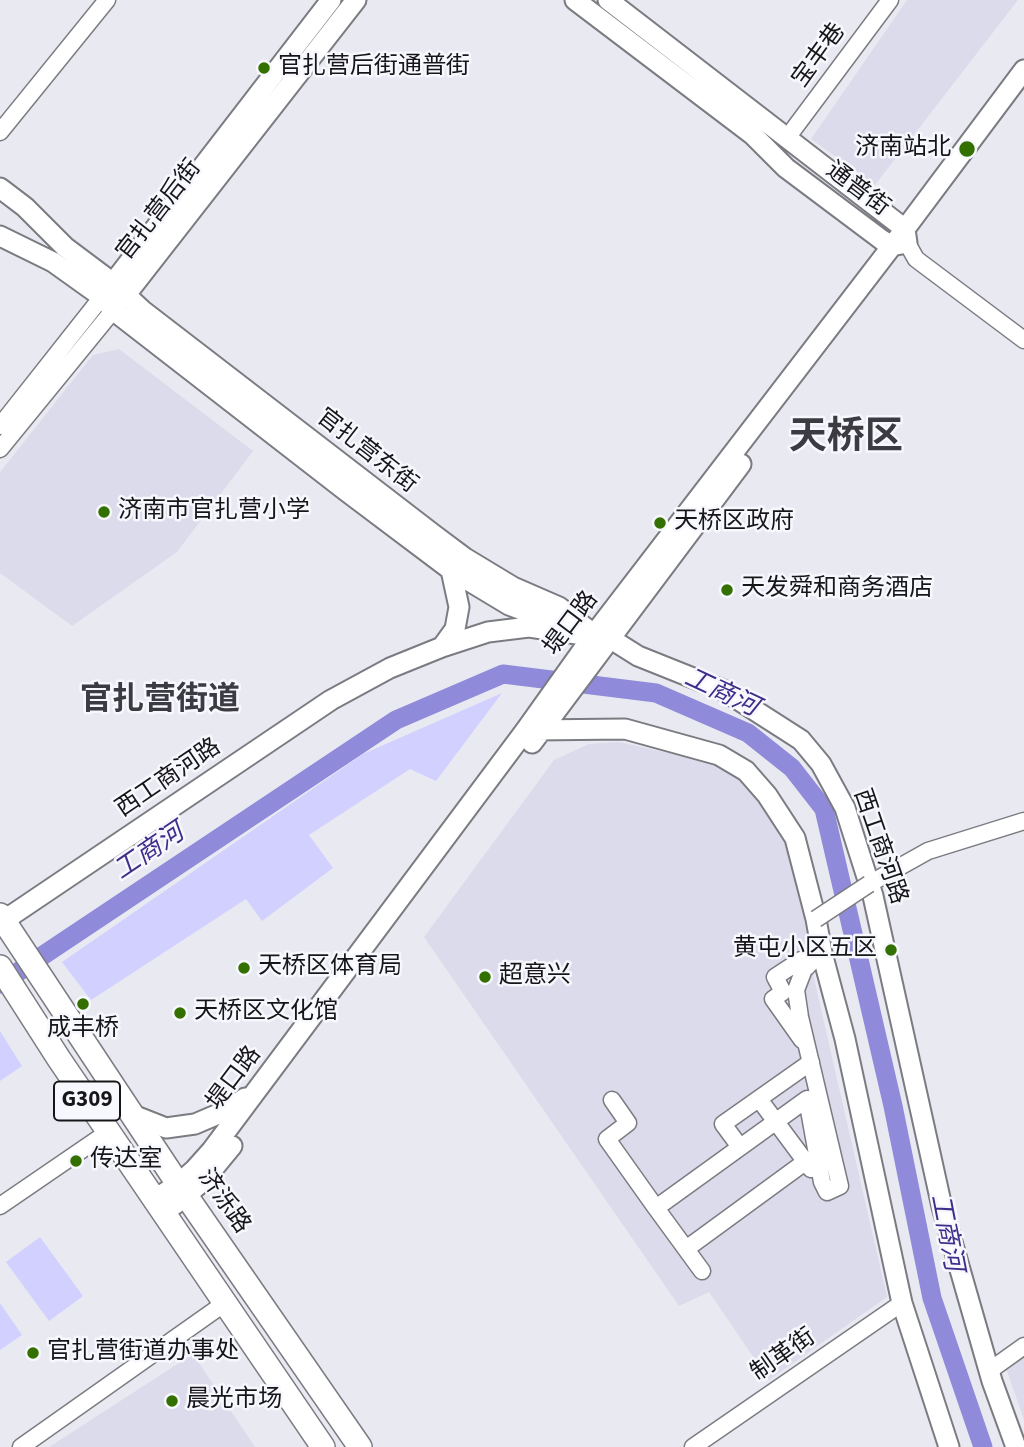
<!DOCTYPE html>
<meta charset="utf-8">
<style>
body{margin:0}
canvas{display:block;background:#e9e9f2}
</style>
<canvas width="1024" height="1447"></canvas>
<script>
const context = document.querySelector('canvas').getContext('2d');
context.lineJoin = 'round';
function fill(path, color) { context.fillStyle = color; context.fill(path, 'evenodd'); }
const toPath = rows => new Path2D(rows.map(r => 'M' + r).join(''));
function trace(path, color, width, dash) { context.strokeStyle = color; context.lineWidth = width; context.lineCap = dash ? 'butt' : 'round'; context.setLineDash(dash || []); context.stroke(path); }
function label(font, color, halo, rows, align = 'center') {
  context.font = font + ' "Source Sans 3","Noto Sans SC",sans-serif'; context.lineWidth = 5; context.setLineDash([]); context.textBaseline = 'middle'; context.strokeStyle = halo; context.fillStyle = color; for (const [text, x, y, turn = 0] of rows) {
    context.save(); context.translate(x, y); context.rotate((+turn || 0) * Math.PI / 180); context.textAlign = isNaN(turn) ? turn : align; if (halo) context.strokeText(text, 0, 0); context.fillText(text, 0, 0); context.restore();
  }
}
const built = toPath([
 [907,0,1018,0,875,185,811,139],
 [119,349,253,451,177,552,72,626,0,573,0,472,93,355],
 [619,742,726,766,761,799,787,844,808,916,807,948,887,1297,769,1380,709,1292,679,1306,424,937,554,760,589,744],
 [193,1354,255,1447,49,1447],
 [1024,1355,1024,1420,1006,1368]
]);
const green = toPath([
 [502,693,436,781,410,769,309,835,333,868,262,921,246,899,91,1000,62,962,363,754],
 [0,1031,22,1066,0,1081],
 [40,1237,83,1296,49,1321,6,1262],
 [0,1303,22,1335,0,1350]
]);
const river = toPath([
 [0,984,396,720,503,674,656,693,748,733,792,768,824,809,893,1106,932,1298,983,1447]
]);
const minor = toPath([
 [0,132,107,0],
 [787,138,890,0],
 [907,243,916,259,1024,340],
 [0,426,109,288],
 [0,449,120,302],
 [869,884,928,851,1024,821],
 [802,1040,773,999,783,992,775,977,801,960,807,967],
 [759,1099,811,1169],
 [612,1100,628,1123,607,1139,656,1208,807,1099,822,1182,827,1192,840,1186,800,1017,796,990,804,969,822,953],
 [740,1147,723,1124,811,1062],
 [0,1206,108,1132],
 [656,1208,702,1271],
 [686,1249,805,1162],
 [989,1371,1024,1346],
 [21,1447,225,1303],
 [693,1447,902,1303]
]);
const major = toPath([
 [575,0,753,135,786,168,882,240,891,246,907,243,905,229,608,0],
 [0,188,25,207,65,247,113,283,142,310,433,534,465,558,513,587,559,607,587,629],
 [0,236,53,262,102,297,114,311,346,491,451,570,509,605,557,623],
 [113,283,331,0],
 [125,296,356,0],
 [442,647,455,629,459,607,451,570],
 [533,730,625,729,719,755,746,771,767,795,795,838,816,919,822,953,845,1039,902,1303,949,1447],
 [532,743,741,464],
 [0,923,331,700,390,668,442,647,488,632,529,627,611,639,638,656,723,690,801,740,821,764,845,808,873,896,942,1207,992,1381,1016,1447],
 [133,1115,166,1128,195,1124,230,1109,245,1098],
 [154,1200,178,1184,195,1169,212,1150,525,731,592,637,905,229,1024,70],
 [163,1213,186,1196,204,1180,232,1146]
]);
const highway = toPath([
 [0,915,178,1184,360,1447],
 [0,967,59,1059,323,1447]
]);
const minorBridge = toPath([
 [816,919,869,884]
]);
const markers = [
 [264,68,7,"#347000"],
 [967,149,9,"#347000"],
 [104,512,7,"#347000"],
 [660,523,7,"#347000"],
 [727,590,7,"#347000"],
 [891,950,7,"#347000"],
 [244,968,7,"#347000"],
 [485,977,7,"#347000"],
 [83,1004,7,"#347000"],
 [180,1013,7,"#347000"],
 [76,1161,7,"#347000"],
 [33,1353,7,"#347000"],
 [172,1401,7,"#347000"]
];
const shields = [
 [87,1101,66]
];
const shieldNames = [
 ["G309",87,1101]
];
const streetNames = [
 ["宝丰巷",820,56,-54],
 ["通普街",857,190,37],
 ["官扎营后街",160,211,-52],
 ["官扎营东街",366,452,38],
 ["堤口路",572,624,-53],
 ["西工商河路",169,779,-34],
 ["西工商河路",879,847,71],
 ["堤口路",235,1079,-53],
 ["济泺路",223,1202,55],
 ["制革街",784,1356,-35]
];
const poiNames = [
 ["官扎营后街通普街",278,68],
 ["济南站北",951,149,"right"],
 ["济南市官扎营小学",118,512],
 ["天桥区政府",674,523],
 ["天发舜和商务酒店",741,590],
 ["黄屯小区五区",877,950,"right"],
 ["天桥区体育局",258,968],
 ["超意兴",499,977],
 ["天桥区文化馆",194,1013],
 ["成丰桥",83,1030,"center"],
 ["传达室",90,1161],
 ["官扎营街道办事处",47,1353],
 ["晨光市场",186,1401]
];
const waterNames = [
 ["工商河",721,694,25],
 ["工商河",150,853,-34],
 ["工商河",945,1233,79]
];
const districtNames = [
 ["官扎营街道",160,702]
];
const townNames = [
 ["天桥区",846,440]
];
fill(built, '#dbdbeb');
fill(green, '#d1d0fe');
trace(river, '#8f8ad9', 19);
trace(minor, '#7b7b82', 19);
trace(major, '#7b7b82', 23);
trace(highway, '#7b7b82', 26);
trace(minor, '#fff', 16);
trace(major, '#fff', 19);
trace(highway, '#fff', 23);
trace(minorBridge, '#7b7b82', 19, []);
trace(minorBridge, '#fff', 16);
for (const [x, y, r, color] of markers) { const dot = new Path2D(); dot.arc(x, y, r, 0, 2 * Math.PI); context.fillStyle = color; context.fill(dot); trace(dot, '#f7f7fe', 2.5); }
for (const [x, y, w] of shields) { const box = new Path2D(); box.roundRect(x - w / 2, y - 19.5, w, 39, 5); context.fillStyle = '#f7f7fe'; context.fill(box); trace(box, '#161619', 2); }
label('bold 23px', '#161619', null, shieldNames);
label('24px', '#161619', '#f7f7fe', streetNames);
label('24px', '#161619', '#f7f7fe', poiNames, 'left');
label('italic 26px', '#3f2d89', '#f7f7fe', waterNames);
label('bold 32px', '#3b3b41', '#f7f7fe', districtNames);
label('bold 38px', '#3b3b41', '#f7f7fe', townNames);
</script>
